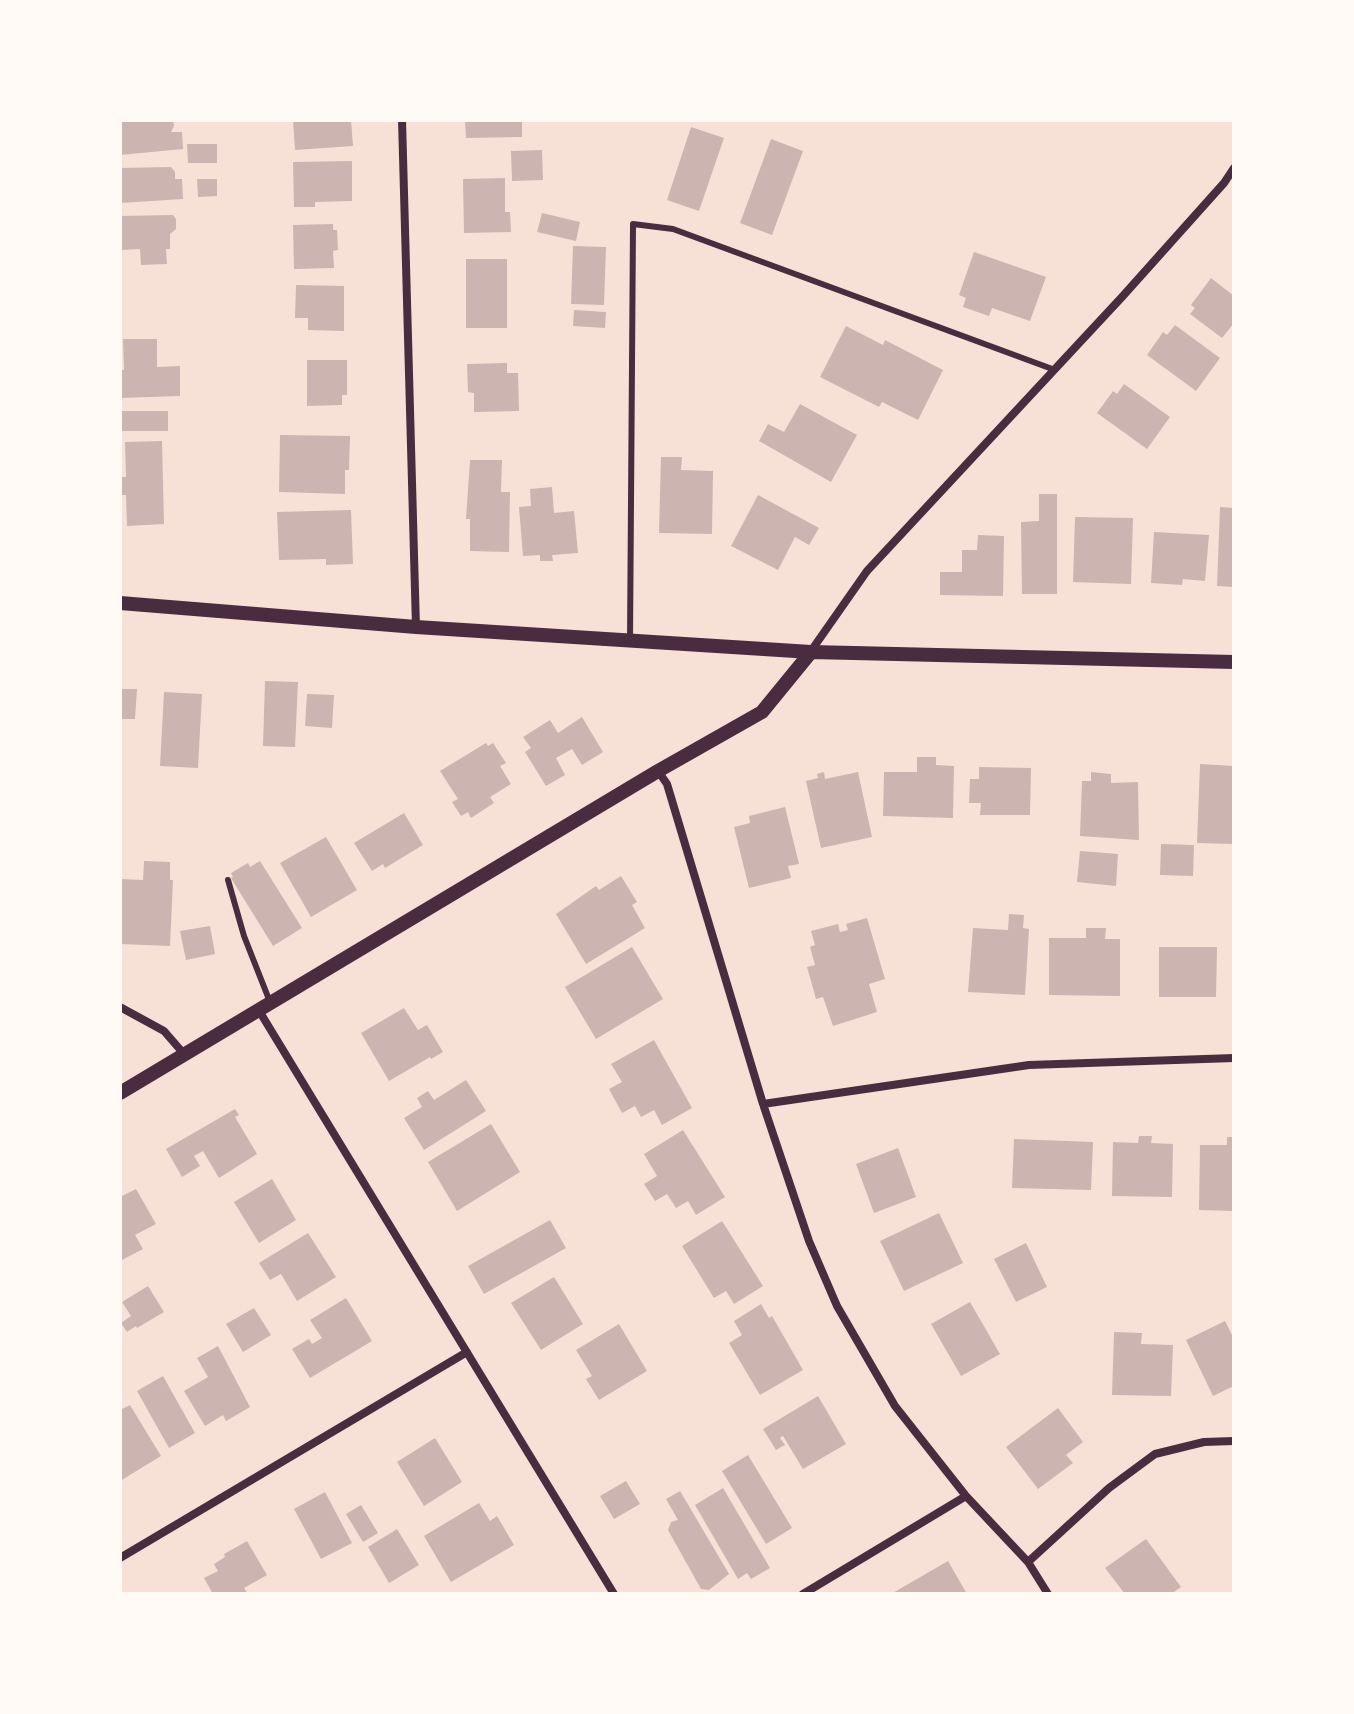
<!DOCTYPE html>
<style>
body{margin:0}
#map{position:relative;width:1354px;height:1714px;overflow:hidden;background:#f7e1d7;font-family:"DejaVu Sans",sans-serif}
canvas{display:block}
.frame{position:absolute;inset:0;border:122px solid #fffaf5;pointer-events:none}
</style>
<div id="map">
<canvas width="1354" height="1714"></canvas>
<div class="frame"></div>
</div>
<script>
const context = document.querySelector('canvas').getContext('2d');
context.lineJoin = 'round';
function fill(path, color) { context.fillStyle = color; context.fill(path, 'evenodd'); }
const toPath = rows => new Path2D(rows.map(r => 'M' + r).join(''));
function trace(path, color, width, dash) { context.strokeStyle = color; context.lineWidth = width; context.lineCap = dash ? 'butt' : 'round'; context.setLineDash(dash || []); context.stroke(path); }
const building = toPath([
 [120,120,173,120,174,126,171,132,182,132,183,149,120,155],
 [293,120,351,120,353,146,295,150],
 [465,120,522,120,522,137,466,138],
 [691,127,724,138,699,211,667,200],
 [771,139,803,151,772,235,740,223],
 [187,144,217,144,217,163,188,163],
 [542,150,543,180,512,181,511,151],
 [352,161,352,201,315,202,315,207,294,207,293,162],
 [171,167,175,172,175,179,182,179,183,199,120,203,120,168],
 [505,178,505,212,510,212,511,232,464,233,463,179],
 [197,179,217,179,217,196,198,197],
 [542,213,580,222,576,241,537,232],
 [173,215,176,219,176,229,170,234,170,249,166,249,167,264,141,265,140,249,120,250,120,216],
 [333,224,333,230,337,230,338,250,333,251,334,268,294,269,293,225],
 [573,246,606,247,604,305,571,304],
 [974,252,1046,277,1030,321,992,308,989,316,963,307,966,298,959,295],
 [466,259,507,259,507,328,466,328],
 [1211,278,1234,296,1234,323,1222,338,1190,314,1195,308,1191,305],
 [296,285,344,286,344,331,308,330,308,318,295,318],
 [574,310,606,312,605,328,573,326],
 [1175,325,1220,358,1196,391,1147,355,1163,332,1167,335],
 [846,326,883,345,885,340,943,370,918,420,882,402,879,407,820,377],
 [123,339,157,339,157,367,180,366,180,396,120,398,120,370,124,370],
 [307,360,347,360,347,395,342,395,342,405,307,406],
 [507,363,507,373,518,373,519,411,474,412,474,393,468,392,467,364],
 [1124,384,1170,417,1147,449,1097,413,1113,391,1117,394],
 [800,404,857,435,831,482,759,441,768,424,784,432],
 [120,411,168,411,168,431,120,431],
 [280,435,350,436,349,470,345,470,345,494,279,492],
 [162,441,164,524,127,526,126,495,120,495,120,477,126,477,125,442],
 [661,457,682,457,681,470,713,471,712,534,659,533],
 [470,460,502,460,501,492,510,492,509,552,470,551,470,519,466,519],
 [552,487,554,513,574,511,578,553,552,555,553,561,540,561,540,555,523,556,519,507,531,506,530,489],
 [1039,494,1057,494,1057,594,1022,594,1021,522,1039,521],
 [758,495,819,528,809,545,795,537,778,570,731,546],
 [1220,507,1234,508,1234,587,1217,586],
 [351,510,353,564,326,565,326,559,279,560,277,512],
 [1075,517,1133,518,1131,584,1073,582],
 [1154,532,1209,535,1205,581,1183,579,1182,585,1151,583],
 [978,535,1004,536,1003,596,940,595,940,572,962,572,962,550,977,550],
 [265,681,298,682,295,747,263,746],
 [120,689,137,689,135,719,120,719],
 [164,692,202,694,198,768,160,766],
 [307,694,334,695,332,728,305,726],
 [582,717,603,752,582,765,572,749,556,758,565,775,546,786,525,752,531,748,523,737,550,720,558,733],
 [486,743,488,746,493,743,506,763,500,766,511,784,490,797,494,803,471,818,468,812,461,816,452,802,458,799,440,771],
 [917,757,936,757,936,765,954,766,953,818,883,816,884,772,917,772],
 [1200,764,1234,766,1234,844,1197,843],
 [979,767,1031,768,1030,815,980,815,981,803,969,803,970,779,979,779],
 [824,772,825,779,858,772,872,837,821,848,806,781,818,778,817,774],
 [1091,772,1111,774,1111,783,1138,782,1139,840,1080,836,1082,781,1091,781],
 [785,807,799,864,788,866,791,878,749,888,734,827,750,823,749,816],
 [404,813,423,845,385,868,383,864,372,871,354,843],
 [326,837,357,890,311,917,280,863],
 [1161,844,1194,845,1193,876,1160,875],
 [1080,851,1118,854,1116,886,1077,882],
 [144,861,170,862,170,880,173,880,170,946,120,944,120,879,143,880],
 [260,861,302,928,273,946,231,878,233,877,231,873,248,863,250,867],
 [621,876,637,902,632,905,645,928,586,964,556,914,596,886,599,890],
 [1009,914,1024,915,1023,928,1029,929,1025,995,968,992,973,928,1008,930],
 [867,918,885,979,869,984,877,1012,833,1026,823,997,816,999,807,967,815,965,810,947,815,945,811,931,838,924,840,932,848,930,846,924],
 [210,926,215,954,186,960,180,931],
 [1086,928,1106,928,1105,939,1120,939,1120,996,1049,995,1049,938,1086,938],
 [632,947,663,999,596,1039,565,987],
 [1159,947,1217,947,1216,997,1159,997],
 [404,1008,418,1030,427,1025,443,1052,431,1059,430,1057,389,1081,361,1033],
 [654,1040,692,1108,662,1125,654,1110,641,1117,635,1106,622,1113,609,1089,622,1082,611,1064],
 [466,1080,486,1111,424,1150,404,1118,422,1107,417,1098,428,1091,434,1100],
 [235,1109,239,1115,235,1117,257,1154,219,1178,203,1151,194,1156,200,1166,182,1177,166,1149],
 [491,1124,520,1172,457,1211,428,1162],
 [683,1130,725,1197,696,1215,688,1201,676,1208,667,1194,655,1201,644,1184,657,1176,644,1154],
 [1139,1136,1152,1136,1151,1143,1173,1144,1172,1197,1112,1196,1113,1142,1138,1143],
 [1227,1137,1234,1137,1234,1211,1199,1210,1200,1145,1227,1145],
 [1014,1139,1093,1142,1091,1190,1012,1188],
 [898,1148,916,1197,874,1213,856,1164],
 [272,1179,296,1220,259,1243,234,1202],
 [136,1189,156,1224,135,1235,143,1249,120,1261,120,1197],
 [939,1213,963,1263,904,1291,880,1241],
 [550,1220,566,1248,484,1294,468,1266],
 [722,1221,763,1286,734,1304,726,1291,714,1298,682,1246],
 [308,1233,336,1277,297,1301,281,1274,270,1280,259,1263],
 [1026,1243,1047,1287,1016,1302,994,1259],
 [554,1277,583,1324,541,1350,511,1303],
 [148,1286,164,1312,137,1328,136,1326,127,1332,121,1323,131,1316,122,1302],
 [346,1298,372,1341,310,1378,292,1349,309,1339,312,1344,322,1338,310,1320],
 [970,1302,1000,1354,961,1376,931,1324],
 [761,1304,769,1318,772,1316,803,1370,760,1395,729,1343,742,1335,734,1321],
 [254,1308,271,1335,243,1352,226,1324],
 [1225,1321,1234,1339,1234,1386,1213,1396,1186,1340],
 [619,1324,647,1371,599,1400,586,1379,592,1376,576,1350],
 [1114,1332,1142,1333,1141,1344,1173,1345,1171,1396,1112,1395],
 [218,1346,250,1407,226,1421,223,1415,205,1426,184,1391,208,1377,197,1358],
 [163,1376,195,1433,169,1448,137,1391],
 [818,1396,846,1444,803,1469,783,1436,780,1438,785,1445,776,1450,763,1429],
 [130,1405,161,1456,120,1481,120,1410],
 [1058,1408,1083,1442,1066,1455,1073,1463,1038,1489,1006,1447],
 [435,1438,462,1482,424,1506,397,1462],
 [748,1455,792,1528,766,1544,722,1471],
 [626,1481,640,1504,614,1519,600,1496],
 [723,1488,770,1568,751,1579,747,1573,738,1579,695,1505],
 [680,1491,729,1574,709,1590,701,1589,668,1530,671,1522,678,1520,666,1499],
 [325,1492,352,1543,321,1559,294,1509],
 [479,1503,490,1521,497,1516,514,1545,451,1582,424,1536],
 [361,1505,378,1533,363,1542,346,1514],
 [397,1529,419,1565,389,1583,368,1547],
 [1146,1539,1181,1587,1171,1594,1125,1594,1105,1568],
 [247,1541,267,1575,244,1588,248,1594,213,1594,204,1578,218,1571,214,1564,225,1557,224,1554],
 [948,1561,967,1594,891,1594]
]);
const service = toPath([
 [630,641,633,224,673,229,1055,370],
 [228,880,244,936,270,1002]
]);
const minor = toPath([
 [402,120,416,627],
 [811,651,867,571,1122,297,1224,183,1234,168],
 [658,771,667,784,763,1104,809,1241,837,1306,895,1406,966,1496,1028,1562,1048,1594],
 [120,1007,164,1031,184,1054],
 [258,1009,614,1594],
 [763,1104,1029,1065,1234,1058],
 [120,1558,467,1352],
 [1028,1562,1109,1488,1155,1454,1204,1442,1234,1441],
 [803,1594,966,1496]
]);
const tertiary = toPath([
 [120,603,416,627,811,652,1234,662],
 [120,1093,658,771,762,712,811,652]
]);
fill(building, '#ccb4b1');
trace(service, '#4a2c40', 6);
trace(minor, '#4a2c40', 8);
trace(tertiary, '#4a2c40', 14);
</script>
